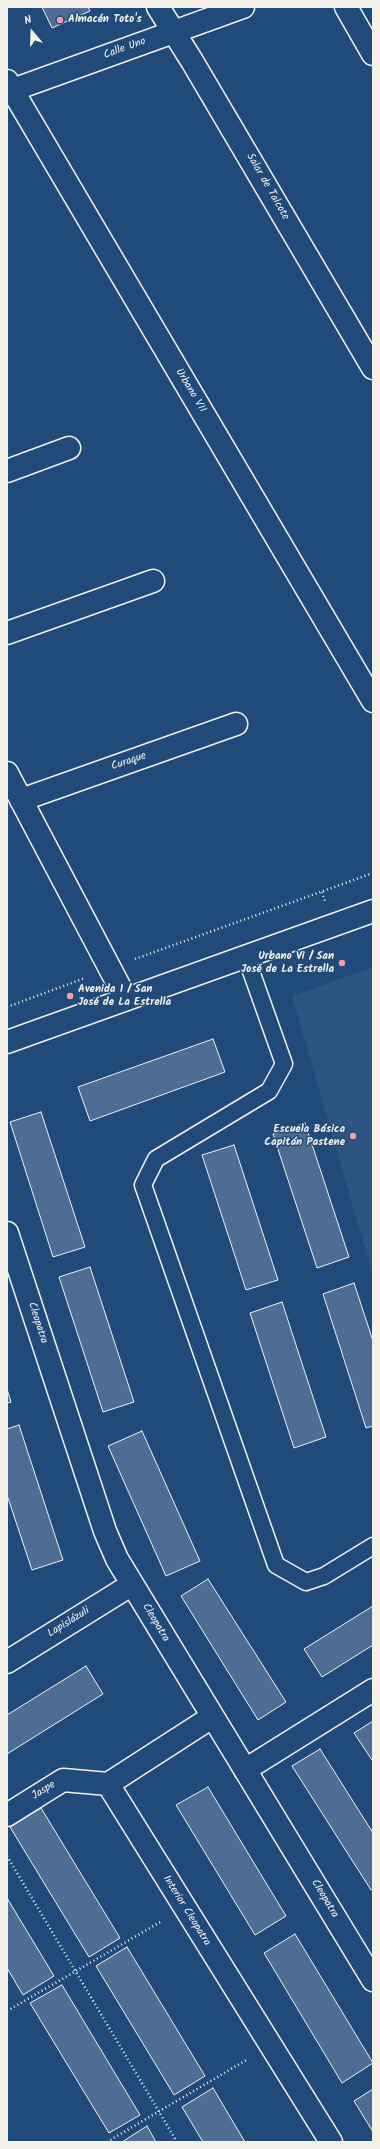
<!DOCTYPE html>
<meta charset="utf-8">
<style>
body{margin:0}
#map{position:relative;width:380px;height:2149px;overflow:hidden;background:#1f4a7a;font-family:Kalam,sans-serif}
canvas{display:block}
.frame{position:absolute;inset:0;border:8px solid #f4f1e8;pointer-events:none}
.north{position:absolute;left:12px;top:12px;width:40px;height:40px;-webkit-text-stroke:3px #1f4a7a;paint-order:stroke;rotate:341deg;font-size:11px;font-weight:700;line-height:16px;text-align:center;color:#f4f1e8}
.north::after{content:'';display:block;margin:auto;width:14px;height:18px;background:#f4f1e8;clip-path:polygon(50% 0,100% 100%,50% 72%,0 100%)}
</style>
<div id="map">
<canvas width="380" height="2149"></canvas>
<div class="frame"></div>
<div class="north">N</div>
</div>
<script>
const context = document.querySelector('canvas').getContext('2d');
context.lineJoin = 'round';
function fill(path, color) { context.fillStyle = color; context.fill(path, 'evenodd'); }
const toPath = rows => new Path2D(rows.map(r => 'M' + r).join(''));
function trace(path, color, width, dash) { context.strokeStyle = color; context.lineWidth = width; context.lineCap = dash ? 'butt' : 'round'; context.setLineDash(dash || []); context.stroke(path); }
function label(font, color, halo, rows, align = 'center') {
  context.font = font + ' Kalam,sans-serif'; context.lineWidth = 3; context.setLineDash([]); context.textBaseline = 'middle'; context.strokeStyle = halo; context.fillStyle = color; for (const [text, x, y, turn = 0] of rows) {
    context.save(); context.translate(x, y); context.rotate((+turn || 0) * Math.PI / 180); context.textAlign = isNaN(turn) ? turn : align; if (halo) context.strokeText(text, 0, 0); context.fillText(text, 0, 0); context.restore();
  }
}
const built = toPath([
 [373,967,373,1276,292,996]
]);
const building = toPath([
 [42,7,88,7,90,11,52,28,42,7],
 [213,1039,225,1072,90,1121,78,1087,213,1039],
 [41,1112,85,1247,53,1257,10,1122,41,1112],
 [305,1123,349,1257,317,1268,273,1134,305,1123],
 [234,1145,278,1280,246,1290,202,1155,234,1145],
 [90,1267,134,1402,103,1412,59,1277,90,1267],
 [354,1283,373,1341,373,1426,366,1428,323,1294,354,1283],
 [282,1302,326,1437,294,1448,250,1313,282,1302],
 [7,1389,11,1402,7,1403,7,1389],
 [19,1425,63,1560,32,1570,7,1495,7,1429,19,1425],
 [142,1431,200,1561,166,1576,108,1446,142,1431],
 [208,1579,286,1702,258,1720,181,1596,208,1579],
 [373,1606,373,1645,322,1677,304,1649,373,1606],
 [86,1666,103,1694,7,1754,7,1715,86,1666],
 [373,1721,373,1760,372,1760,354,1733,373,1721],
 [320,1749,373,1833,373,1889,371,1890,292,1766,320,1749],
 [208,1787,286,1916,255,1935,176,1805,208,1787],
 [41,1808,120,1938,89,1957,10,1827,41,1808],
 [7,1898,54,1976,23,1995,7,1968,7,1898],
 [295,1934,373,2063,342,2083,264,1953,295,1934],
 [127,1947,205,2076,174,2095,96,1966,127,1947],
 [62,1985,140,2115,109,2133,30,2003,62,1985],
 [213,2088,245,2142,203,2142,182,2107,213,2088],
 [373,2089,373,2132,354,2101,373,2089],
 [147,2126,156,2142,122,2142,147,2126]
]);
const path = toPath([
 [322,892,325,901],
 [135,959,373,873],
 [7,1007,85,978],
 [7,1856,177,2142],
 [7,2011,162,1921],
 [107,2142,248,2059]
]);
const lane = toPath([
 [246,957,284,1064,269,1091,156,1159,143,1185,276,1565,306,1582,324,1576,373,1546]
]);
const street = toPath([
 [158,7,192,61,373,368],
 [346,7,373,54],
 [7,81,373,701],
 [7,92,243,7],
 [7,471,69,448],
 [7,633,153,581],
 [7,773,126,999],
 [21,800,236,724],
 [7,1233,105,1531,117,1559,373,1980],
 [7,1662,131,1585],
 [245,1770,373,1690],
 [108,1784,331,2142],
 [108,1784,212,1717],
 [7,1815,63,1780,108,1784]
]);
const secondary = toPath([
 [7,1042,373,911]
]);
const markers = [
 [60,20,4,"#ff9aa2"],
 [342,963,4,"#ff9aa2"],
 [70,996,4,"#ff9aa2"],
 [353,1136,4,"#ff9aa2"]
];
const poiNames = [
 ["Almacén Toto's",68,20],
 ["Urbano Vi / San",334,957,"right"],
 ["José de La Estrella",334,970,"right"],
 ["Avenida 1 / San",78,990],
 ["José de La Estrella",78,1003],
 ["Escuela Básica",345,1130,"right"],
 ["Capitán Pastene",345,1143,"right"]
];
const streetNames = [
 ["Calle Uno",125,49,-20],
 ["Salar de Talcote",267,187,60],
 ["Urbano VII",190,391,59],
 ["Curaque",129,762,-19],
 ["Cleopatra",37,1323,72],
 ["Lapislázuli",69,1623,-32],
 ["Cleopatra",155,1623,59],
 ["Jaspe",44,1791,-32],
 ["Cleopatra",324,1899,59],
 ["Interior Cleopatra",186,1911,58]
];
fill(built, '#2d5581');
fill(building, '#4d6e92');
trace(building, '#f4f1e8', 1);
trace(lane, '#f4f1e8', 19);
trace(street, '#f4f1e8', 25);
trace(secondary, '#f4f1e8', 25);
trace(path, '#f4f1e8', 2.5, [1, 3]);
trace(lane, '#1f4a7a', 16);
trace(street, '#1f4a7a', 22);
trace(secondary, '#1f4a7a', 22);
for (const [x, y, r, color] of markers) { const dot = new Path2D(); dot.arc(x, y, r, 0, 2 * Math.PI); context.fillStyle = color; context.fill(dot); trace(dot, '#1f4a7a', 1.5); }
label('bold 11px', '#f4f1e8', '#1f4a7a', poiNames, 'left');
label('11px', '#f4f1e8', '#1f4a7a', streetNames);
</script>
